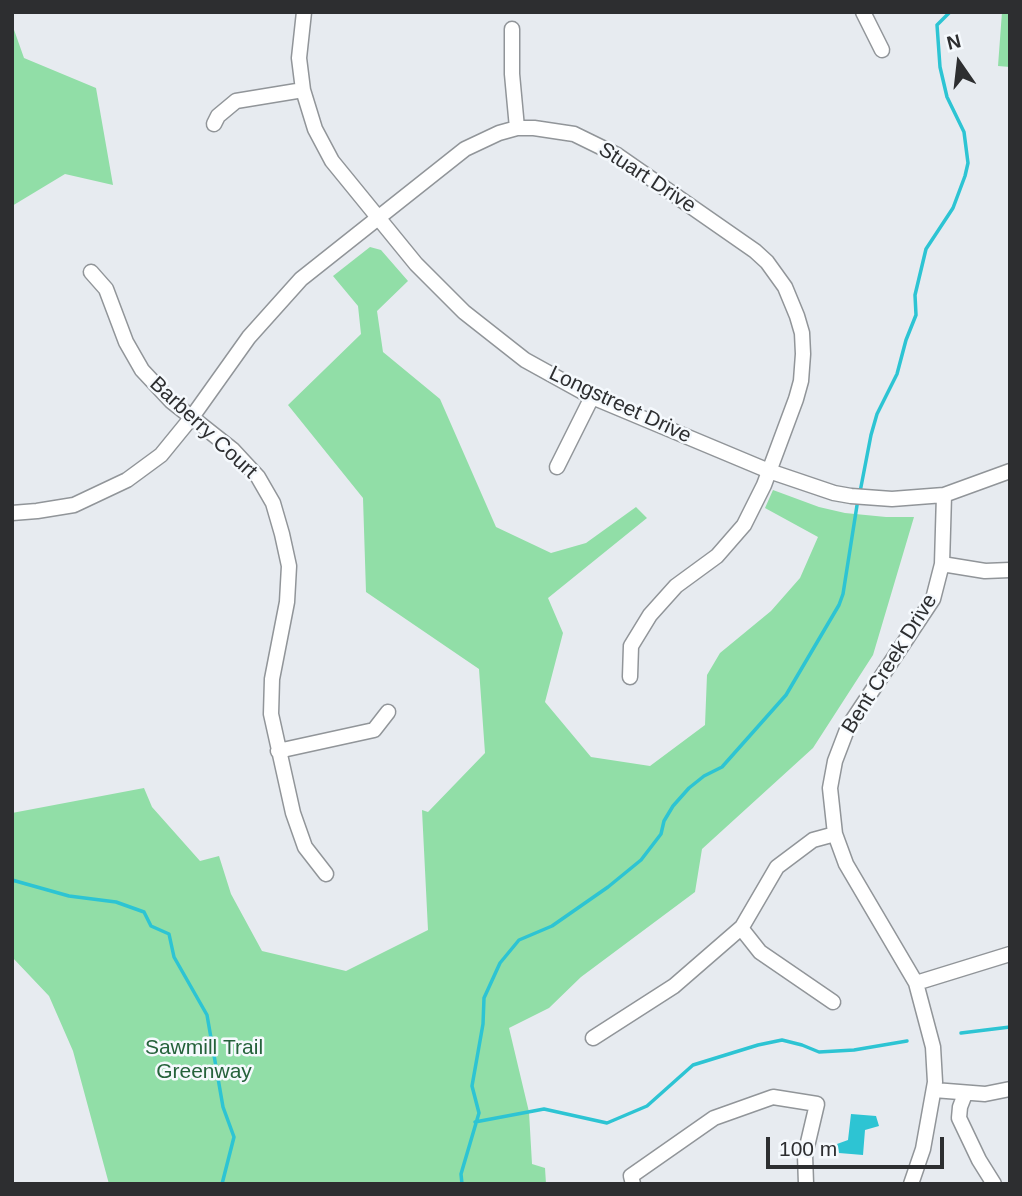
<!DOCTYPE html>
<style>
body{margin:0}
#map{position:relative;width:1022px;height:1196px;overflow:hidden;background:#e7ebf0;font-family:Arial,sans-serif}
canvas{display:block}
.frame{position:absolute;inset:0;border:14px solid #2d2e30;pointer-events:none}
.north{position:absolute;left:924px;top:28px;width:70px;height:70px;-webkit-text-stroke:5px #f5f9fd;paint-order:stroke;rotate:346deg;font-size:19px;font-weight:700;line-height:28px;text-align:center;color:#2d2e30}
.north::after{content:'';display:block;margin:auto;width:24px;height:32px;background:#2d2e30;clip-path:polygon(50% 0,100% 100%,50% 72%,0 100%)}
.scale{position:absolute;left:766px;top:1137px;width:178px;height:32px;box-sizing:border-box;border:4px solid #2d2e30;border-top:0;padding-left:9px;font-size:21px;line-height:24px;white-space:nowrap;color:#2d2e30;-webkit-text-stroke:5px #f5f9fd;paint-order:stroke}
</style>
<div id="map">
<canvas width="1022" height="1196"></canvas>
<div class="frame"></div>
<div class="north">N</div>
<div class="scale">100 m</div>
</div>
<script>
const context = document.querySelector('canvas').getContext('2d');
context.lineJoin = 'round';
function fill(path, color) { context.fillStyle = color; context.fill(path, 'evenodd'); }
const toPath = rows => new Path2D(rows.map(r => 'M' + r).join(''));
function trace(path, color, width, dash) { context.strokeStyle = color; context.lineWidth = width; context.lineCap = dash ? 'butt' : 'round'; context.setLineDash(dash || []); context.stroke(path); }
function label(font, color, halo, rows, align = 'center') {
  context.font = font + ' Arial,sans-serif'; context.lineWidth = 5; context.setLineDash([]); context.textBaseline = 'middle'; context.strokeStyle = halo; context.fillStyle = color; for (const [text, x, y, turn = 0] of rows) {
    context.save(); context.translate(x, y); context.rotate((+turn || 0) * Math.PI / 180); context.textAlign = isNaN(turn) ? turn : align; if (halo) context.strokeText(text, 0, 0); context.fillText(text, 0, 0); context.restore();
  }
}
const green = toPath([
 [1002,12,1010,12,1010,67,998,66],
 [12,24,24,58,96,88,113,185,65,174,12,206],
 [370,247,381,250,408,281,377,311,383,352,440,399,496,527,551,553,586,543,636,507,647,518,548,598,563,633,545,702,591,757,650,766,705,725,707,675,720,653,771,611,800,578,818,537,765,508,773,490,819,507,845,513,886,517,914,517,873,655,813,748,702,849,695,892,581,977,549,1008,509,1028,529,1112,532,1164,545,1168,546,1184,109,1184,73,1051,49,996,12,957,12,813,144,788,152,807,200,861,219,856,231,894,262,951,346,971,428,930,422,810,428,812,485,753,479,669,366,592,363,498,288,405,361,334,358,306,333,276]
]);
const water = toPath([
 [851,1114,876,1116,879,1126,865,1130,863,1155,839,1153,837,1144,848,1140]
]);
const stream = toPath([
 [860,492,871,435,877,414,897,374,906,340,916,315,915,295,926,249,953,208,965,176,968,163,964,132,947,97,940,67,937,25,950,12],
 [12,880,69,896,116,902,144,912,151,926,169,934,174,957,207,1015,223,1107,234,1137,222,1184],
 [961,1033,1010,1027],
 [475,1122,544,1109,607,1123,647,1106,693,1065,758,1045,782,1040,802,1045,819,1052,854,1050,907,1041],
 [462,1184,461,1174,479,1113,472,1086,483,1024,484,998,500,963,519,940,552,926,608,887,641,860,661,834,664,821,673,806,689,788,704,776,722,767,786,695,839,605,843,594,858,499]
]);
const minor = toPath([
 [304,12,299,58,303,90,315,129,332,161,416,264,464,312,525,360,592,397,769,471,834,493,851,496,892,499,944,495,1010,471],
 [863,12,882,50],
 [512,29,512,74,517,128],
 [214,124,218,116,236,101,303,90],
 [91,272,106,289,126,342,142,370,171,401,233,450,258,477,273,503,282,534,289,566,287,602,272,679,271,714,293,813,305,847,326,874],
 [557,467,592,397],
 [12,513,37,511,74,505,127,480,161,455,192,417,249,337,301,279,465,149,499,133,517,128,534,128,574,134,617,155,755,251,767,262,785,287,797,316,802,333,803,354,801,381,796,399,764,485,744,525,717,556,676,586,650,615,631,646,630,677],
 [942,564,985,571,1010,570],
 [278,751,374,730,388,712],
 [741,928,760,952,833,1002],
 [916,983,1010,954],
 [593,1038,674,986,742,927,777,867,813,840,835,834],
 [934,1090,985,1094,1010,1089],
 [965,1094,960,1107,959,1118,979,1160,994,1184],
 [633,1184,631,1176,714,1118,773,1097,817,1104,805,1155,806,1184],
 [911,1184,923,1149,935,1082,933,1047,916,983,846,864,835,834,830,788,835,761,848,727,933,599,942,564,944,495]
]);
const streetNames = [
 ["Stuart Drive",647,178,33],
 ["Longstreet Drive",620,405,25],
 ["Barberry Court",203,428,43],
 ["Bent Creek Drive",890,664,-58]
];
const parkNames = [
 ["Sawmill Trail",204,1048],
 ["Greenway",204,1072]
];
fill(green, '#91dea7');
fill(water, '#2dc4d3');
trace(stream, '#2dc4d3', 3.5);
trace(minor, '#919599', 17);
trace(minor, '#fff', 14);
label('21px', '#2d2e30', '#f5f9fd', streetNames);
label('21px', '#25623b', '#f5f9fd', parkNames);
</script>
